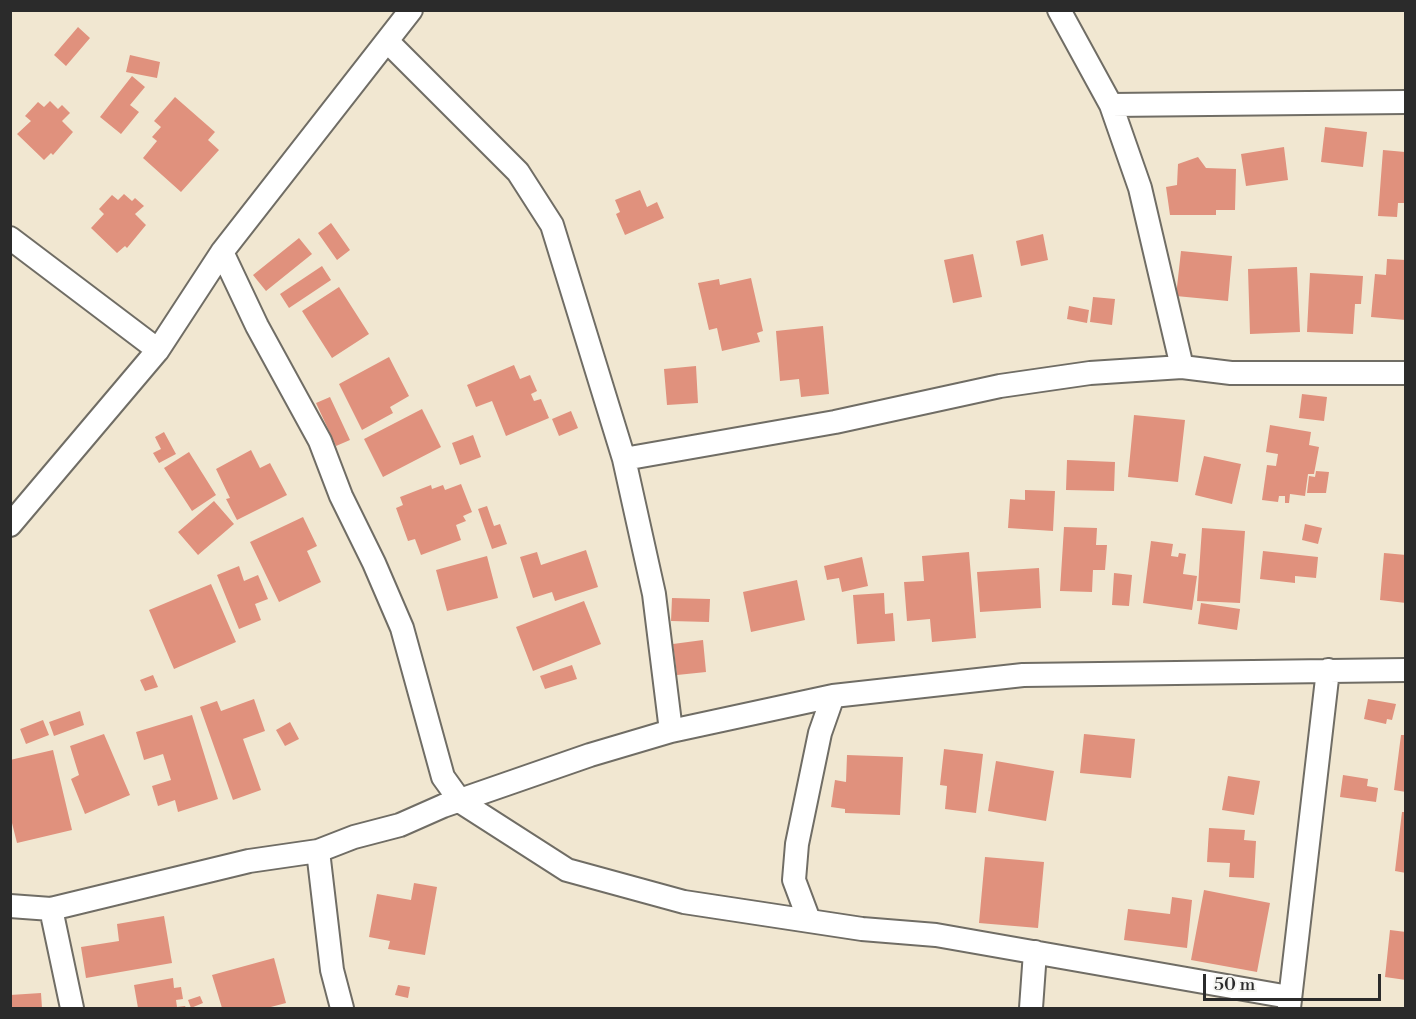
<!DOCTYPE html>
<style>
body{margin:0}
#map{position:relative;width:1416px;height:1019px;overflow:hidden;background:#f1e7d1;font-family:"Libre Bodoni",serif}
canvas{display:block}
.frame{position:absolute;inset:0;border:12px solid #2b2b2b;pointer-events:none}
.scale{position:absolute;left:1203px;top:974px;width:178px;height:27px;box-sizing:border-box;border:3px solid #2b2b2b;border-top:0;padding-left:8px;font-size:18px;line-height:21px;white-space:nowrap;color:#2b2b2b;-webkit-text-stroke:4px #f6f6f2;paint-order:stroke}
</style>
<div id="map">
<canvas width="1416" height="1019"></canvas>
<div class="frame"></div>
<div class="scale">50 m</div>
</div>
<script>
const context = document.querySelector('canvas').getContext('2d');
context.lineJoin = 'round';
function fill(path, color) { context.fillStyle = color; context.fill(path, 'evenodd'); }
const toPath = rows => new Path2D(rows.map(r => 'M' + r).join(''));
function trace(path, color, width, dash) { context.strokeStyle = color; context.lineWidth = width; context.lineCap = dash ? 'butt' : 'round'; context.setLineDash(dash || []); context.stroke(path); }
const building = toPath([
 [78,27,90,38,66,66,54,55],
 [130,55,160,62,157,78,126,72],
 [132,76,145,87,130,105,139,112,121,134,100,117],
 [175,97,215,132,208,140,219,150,181,192,143,158,157,141,152,137,161,127,154,121],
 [50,101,58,109,62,105,70,113,62,121,73,132,53,155,51,153,44,160,17,134,31,121,25,116,38,102,44,107],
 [1325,127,1367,132,1363,167,1321,162],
 [1284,147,1288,180,1246,186,1241,154],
 [1383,150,1405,152,1406,203,1398,203,1397,217,1378,216],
 [1198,157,1206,168,1236,169,1235,210,1216,210,1216,215,1170,215,1166,187,1177,185,1178,164],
 [640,190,647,207,657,202,664,218,625,235,616,214,620,212,615,200],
 [124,194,132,201,135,198,144,206,135,214,146,225,127,248,125,246,117,253,91,228,104,214,99,209,112,195,118,200],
 [331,223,350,250,337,260,318,233],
 [1043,234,1048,260,1021,266,1016,241],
 [299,238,312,254,266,291,253,275],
 [1181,251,1232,256,1228,301,1176,296],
 [973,254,982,297,953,303,944,260],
 [1387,259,1406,260,1406,320,1371,317,1375,274,1386,275],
 [322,266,331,280,289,308,280,294],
 [1297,267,1300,332,1250,334,1248,269],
 [1310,273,1363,276,1361,304,1355,304,1353,334,1307,332],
 [751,278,763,331,757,333,760,342,722,351,717,328,709,330,698,283,719,279,720,285],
 [339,287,369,334,332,358,302,311],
 [1093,297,1115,299,1112,325,1090,322],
 [1069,306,1089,310,1087,323,1067,319],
 [823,326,829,394,801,397,799,379,780,381,776,331],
 [389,357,409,396,390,407,393,413,362,430,339,384],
 [514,365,520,379,530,375,537,391,531,394,534,401,541,399,549,418,506,436,492,401,476,407,467,385],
 [696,366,698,403,667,405,664,369],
 [1302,394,1327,397,1324,421,1299,418],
 [330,397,350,440,336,446,316,403],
 [422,409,441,447,383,477,364,439],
 [571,411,578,428,559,436,552,419],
 [1134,415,1185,420,1178,482,1128,477],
 [1270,425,1311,432,1309,445,1319,447,1314,474,1308,474,1305,496,1290,494,1289,503,1285,503,1285,496,1279,496,1278,502,1262,500,1267,465,1276,466,1278,454,1266,452],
 [164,432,176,454,159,463,153,453,161,449,155,437],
 [473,435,481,457,460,465,452,443],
 [251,450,260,468,270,463,287,495,237,520,226,499,230,498,216,469],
 [189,452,216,495,192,511,164,468],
 [1204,456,1241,464,1232,504,1195,495],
 [1067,460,1115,462,1114,491,1066,490],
 [1316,471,1329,472,1326,493,1307,493,1309,476,1315,477],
 [461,484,472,512,463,516,466,521,456,525,461,540,421,555,415,539,408,541,396,508,403,505,400,497,431,485,432,489,443,485,445,490],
 [1025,490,1055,491,1053,531,1008,528,1010,499,1025,500],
 [214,501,234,524,198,555,178,532],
 [487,506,494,526,500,524,507,544,492,549,478,509],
 [303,517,317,546,307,551,321,582,279,602,250,542],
 [1305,524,1322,528,1318,544,1302,540],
 [1064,527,1097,528,1096,545,1107,545,1105,570,1093,570,1092,592,1060,591],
 [1202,528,1245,531,1240,603,1197,601],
 [1151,541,1173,544,1171,556,1178,557,1179,553,1186,554,1183,574,1197,576,1192,610,1143,603],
 [586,550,598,587,555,601,552,592,533,598,520,557,537,552,541,565],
 [1263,551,1318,557,1316,578,1295,576,1295,583,1260,579],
 [969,552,976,638,932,642,930,619,907,621,904,582,924,581,922,556],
 [1384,553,1406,555,1406,603,1380,600],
 [487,556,498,598,447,611,436,570],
 [862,557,868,586,842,592,839,578,827,580,824,566],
 [239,566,244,581,258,575,268,599,255,604,261,620,239,629,217,575],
 [1039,568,1041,608,980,612,977,572],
 [1114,573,1132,575,1129,606,1112,605],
 [797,580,805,620,751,632,743,592],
 [211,584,236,642,174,669,149,610],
 [884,593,885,614,893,613,895,641,857,644,853,595],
 [672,598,710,599,709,622,671,621],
 [584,601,601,644,533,671,516,627],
 [1201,603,1240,609,1237,630,1198,624],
 [703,640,706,672,677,675,673,644],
 [572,665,577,679,545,689,540,676],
 [153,675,158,687,145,691,140,680],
 [254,699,265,731,243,739,261,790,233,800,200,707,217,701,221,711],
 [1368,699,1396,704,1392,720,1387,719,1386,724,1364,719],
 [80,711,84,725,54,736,49,722],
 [192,715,218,799,178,812,175,800,158,806,152,786,171,780,163,754,144,760,136,732],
 [43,720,49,735,26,744,20,729],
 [290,722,299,739,285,746,276,730],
 [104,734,130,795,85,814,71,779,79,775,70,746],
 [1084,734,1135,739,1131,778,1080,773],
 [1401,735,1406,735,1406,792,1394,790],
 [944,749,983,754,976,813,945,809,947,786,940,785],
 [53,750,72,830,17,843,10,815,10,760],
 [847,755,903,757,900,815,845,813,845,809,831,807,835,780,846,782],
 [996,761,1054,771,1046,821,988,811],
 [1343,775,1368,779,1367,786,1378,788,1376,802,1340,797],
 [1228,776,1260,781,1254,815,1222,810],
 [1402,812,1406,812,1406,873,1395,871],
 [1209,828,1245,830,1244,840,1256,841,1254,878,1229,877,1230,863,1207,862],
 [985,857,1044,862,1038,928,979,923],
 [414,883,437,887,425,955,388,949,390,941,369,937,377,894,411,900],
 [1204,890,1270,903,1257,972,1191,960],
 [1172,897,1192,900,1187,948,1124,940,1128,909,1170,914],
 [164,916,172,963,86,978,81,947,119,941,117,924],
 [1390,930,1406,932,1406,980,1385,977],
 [274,958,286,1003,267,1008,222,1008,212,975],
 [173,978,174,988,181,987,183,999,176,1000,177,1007,185,1006,186,1008,138,1008,134,985],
 [398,985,410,987,408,998,395,995],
 [41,993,42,1008,10,1008,10,995],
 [200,996,203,1003,191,1008,188,1000]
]);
const street = toPath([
 [1059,10,1111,105,1140,188,1182,367],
 [388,42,518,172,552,225,624,459,654,594,671,731],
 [1111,105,1406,102],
 [10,238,158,350],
 [222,252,257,326,320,441,341,496,374,563,402,628,443,777,461,802,567,870,684,902,862,929,936,935,1289,997],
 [624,459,835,422,1000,386,1090,373,1182,367,1231,373,1406,373],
 [10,525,158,350,222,252,411,10],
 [318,851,332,970,342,1008],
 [10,906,51,909,249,861,318,851,354,837,400,825,443,806,590,755,671,731,833,696,1023,675,1406,670],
 [51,909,72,1008],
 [809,920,794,880,797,844,820,733,833,696],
 [1031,1008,1035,952],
 [1289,1008,1328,670]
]);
fill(building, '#e0917d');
trace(street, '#706d65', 26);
trace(street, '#fff', 22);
</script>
